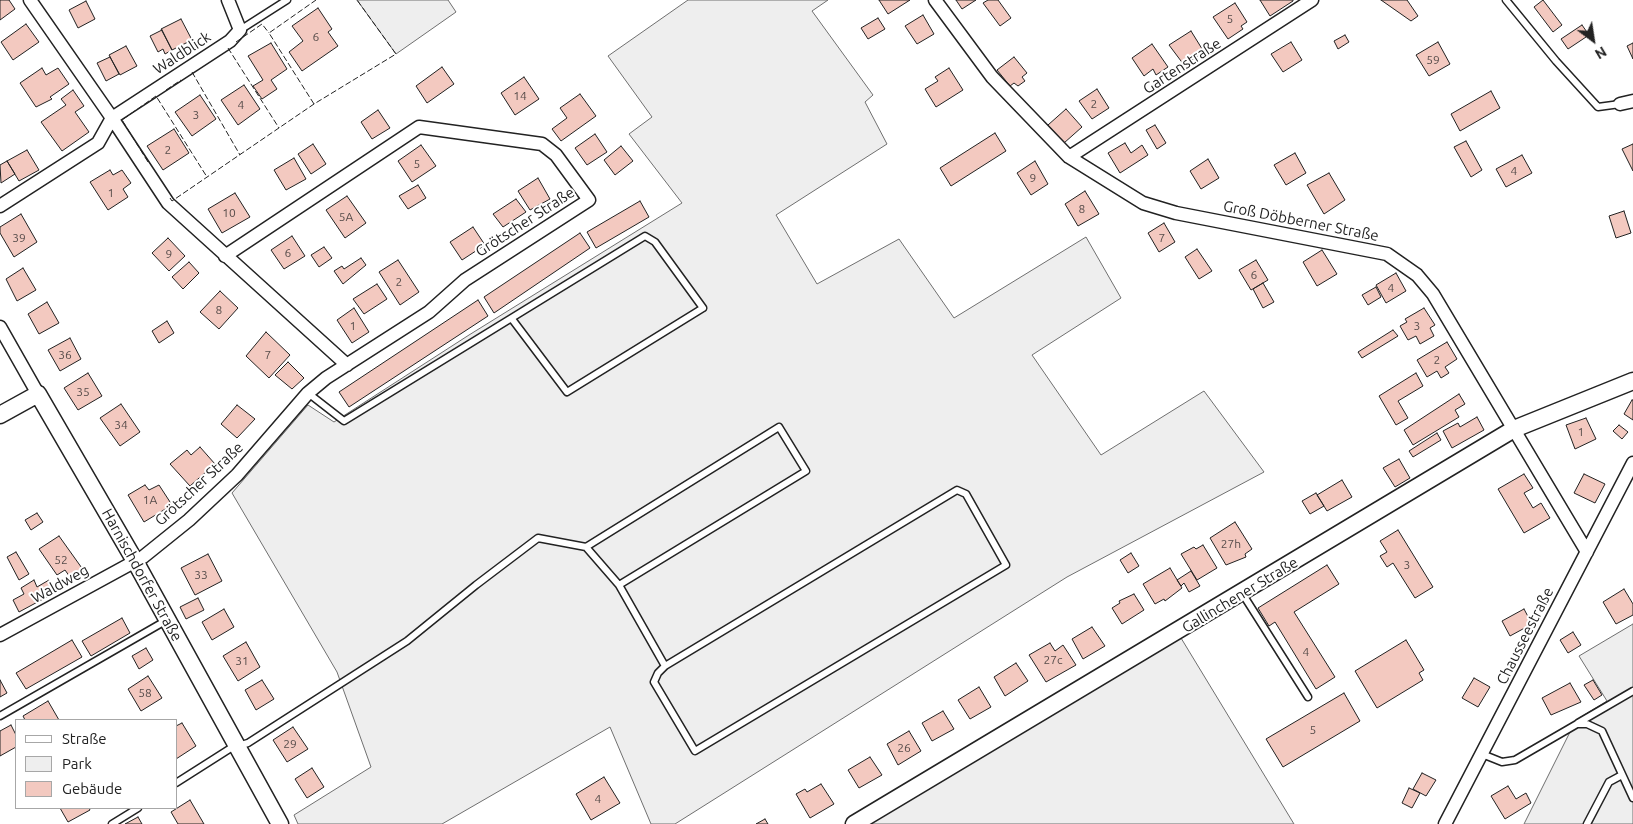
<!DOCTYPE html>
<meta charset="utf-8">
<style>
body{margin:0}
#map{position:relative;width:1633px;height:824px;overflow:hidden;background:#fff;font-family:Ubuntu,sans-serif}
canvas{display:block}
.legend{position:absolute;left:15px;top:719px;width:162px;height:90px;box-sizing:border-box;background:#fff;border:1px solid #a7a7a7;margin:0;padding:6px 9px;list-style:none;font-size:15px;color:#222}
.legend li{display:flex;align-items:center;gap:10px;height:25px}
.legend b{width:25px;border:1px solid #a7a7a7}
.north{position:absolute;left:1568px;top:15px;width:50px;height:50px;-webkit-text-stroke:4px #fff;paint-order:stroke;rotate:149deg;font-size:14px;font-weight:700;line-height:20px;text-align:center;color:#222}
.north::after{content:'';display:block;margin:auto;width:18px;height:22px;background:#222;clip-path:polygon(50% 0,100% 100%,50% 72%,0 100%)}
</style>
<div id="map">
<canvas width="1633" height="824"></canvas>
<ul class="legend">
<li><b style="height:6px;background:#fff"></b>Straße</li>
<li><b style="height:14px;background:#eee"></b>Park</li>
<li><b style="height:14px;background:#f3c9c0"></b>Gebäude</li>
</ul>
<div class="north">N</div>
</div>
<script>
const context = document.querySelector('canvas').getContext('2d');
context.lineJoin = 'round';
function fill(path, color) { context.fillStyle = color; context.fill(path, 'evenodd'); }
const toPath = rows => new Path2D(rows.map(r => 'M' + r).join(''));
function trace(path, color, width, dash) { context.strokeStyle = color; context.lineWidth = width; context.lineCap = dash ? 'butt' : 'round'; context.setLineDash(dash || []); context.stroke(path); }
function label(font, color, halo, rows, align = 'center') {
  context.font = font + ' Ubuntu,sans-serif'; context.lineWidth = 4; context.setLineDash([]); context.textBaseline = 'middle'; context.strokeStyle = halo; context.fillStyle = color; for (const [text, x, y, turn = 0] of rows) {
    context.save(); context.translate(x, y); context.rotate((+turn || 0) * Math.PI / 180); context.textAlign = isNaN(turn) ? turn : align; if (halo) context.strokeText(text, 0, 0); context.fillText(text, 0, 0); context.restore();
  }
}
const green = toPath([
 [357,0,448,0,456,12,396,54,357,0],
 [688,0,828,0,812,11,873,95,865,102,887,144,776,215,817,284,899,239,954,318,1086,237,1121,298,1032,355,1101,455,1204,391,1264,472,1067,577,675,824,651,824,610,727,442,824,298,824,294,815,371,767,337,672,232,493,308,405,334,422,469,335,682,203,629,134,652,117,608,56,688,0],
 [1633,624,1633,824,1524,824,1576,720,1607,701,1579,656,1633,624],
 [1181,638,1294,824,868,824,1181,638]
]);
const building = toPath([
 [0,0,9,0,15,9,0,20,0,0],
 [879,0,910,0,888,14,879,0],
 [956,0,976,0,962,9,956,0],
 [988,0,998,0,1011,18,1000,26,983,3,988,0],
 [1260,0,1293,0,1293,1,1270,16,1260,0],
 [1381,0,1407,0,1418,16,1411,21,1381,0],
 [1543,0,1562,25,1553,32,1534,7,1543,0],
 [86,1,95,19,78,28,69,10,86,1],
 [1235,3,1247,22,1241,26,1243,29,1228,39,1213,17,1235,3],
 [318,8,332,29,328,32,338,46,302,71,289,52,303,41,292,26,318,8],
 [923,15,934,34,917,44,905,26,923,15],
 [878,18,885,29,868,39,861,28,878,18],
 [181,19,192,40,172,50,161,29,181,19],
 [26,24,39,42,13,60,1,42,26,24],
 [1582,25,1589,35,1568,49,1561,39,1582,25],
 [162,30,172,50,165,54,163,49,158,52,150,36,162,30],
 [1191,31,1204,52,1184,65,1169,45,1191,31],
 [1345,35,1349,42,1338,49,1334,41,1345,35],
 [1291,42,1302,60,1283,72,1271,54,1291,42],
 [1438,42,1450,64,1429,76,1416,55,1438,42],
 [271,43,287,69,271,80,277,89,262,99,253,86,263,80,248,56,271,43],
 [1633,43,1633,59,1627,46,1633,43],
 [1152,44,1168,67,1156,75,1153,69,1144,76,1132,58,1152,44],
 [126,46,137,66,120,75,109,55,126,46],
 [110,57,119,74,106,81,97,63,110,57],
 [1014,57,1027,73,1022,77,1025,81,1018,86,1014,83,1010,86,997,70,1014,57],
 [442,67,454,84,427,103,416,86,442,67],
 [42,68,46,75,58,68,69,84,50,97,52,99,36,107,20,83,42,68],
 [949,68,963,90,936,107,925,89,938,81,935,77,949,68],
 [524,77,539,99,515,115,501,93,524,77],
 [244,85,260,109,238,125,221,100,244,85],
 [1097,89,1109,108,1092,119,1079,101,1097,89],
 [73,90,84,106,75,112,89,132,62,151,41,122,66,105,61,99,73,90],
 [1491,91,1500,108,1460,131,1451,114,1491,91],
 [580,94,596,116,561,141,552,129,567,118,560,108,580,94],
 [200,95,216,119,192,136,175,112,200,95],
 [1066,109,1082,127,1064,143,1048,125,1066,109],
 [378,110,390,128,372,139,361,122,378,110],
 [1155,125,1166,143,1157,149,1146,130,1155,125],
 [174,129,189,153,163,170,147,146,174,129],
 [995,133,1006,151,951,186,940,168,995,133],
 [595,134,607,152,587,165,575,148,595,134],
 [1466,141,1482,170,1471,177,1454,147,1466,141],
 [1125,143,1131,153,1142,145,1148,155,1120,173,1108,153,1125,143],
 [313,144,326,164,311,174,298,154,313,144],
 [1633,144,1633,171,1622,149,1633,144],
 [421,145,436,166,412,182,398,161,421,145],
 [621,146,633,161,615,175,604,160,621,146],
 [27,150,39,170,19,181,7,161,27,150],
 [1295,153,1306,173,1286,185,1274,165,1295,153],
 [1522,155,1532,173,1506,187,1496,169,1522,155],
 [294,158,306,179,286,190,274,170,294,158],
 [1208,159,1219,178,1201,189,1190,171,1208,159],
 [7,161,15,174,1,183,0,165,7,161],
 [1035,161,1048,184,1031,195,1017,173,1035,161],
 [110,170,113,175,122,170,131,183,123,189,128,197,108,210,90,182,110,170],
 [1329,173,1345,200,1324,214,1307,185,1329,173],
 [538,178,550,199,530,210,518,191,538,178],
 [418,185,426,198,408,209,399,196,418,185],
 [1085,191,1099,214,1078,226,1065,204,1085,191],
 [235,193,250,217,222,233,208,209,235,193],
 [347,196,366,223,345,238,326,210,347,196],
 [516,199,526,212,503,227,493,214,516,199],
 [640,201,649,217,596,248,587,232,640,201],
 [1624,211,1631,233,1616,238,1609,216,1624,211],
 [21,214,37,242,14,257,0,233,0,227,21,214],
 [1164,223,1175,242,1159,252,1148,233,1164,223],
 [473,227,485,245,462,260,450,242,473,227],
 [580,233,590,248,494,313,484,297,580,233],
 [292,236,305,256,284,269,271,250,292,236],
 [168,238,185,256,169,271,152,253,168,238],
 [324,247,332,258,319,267,311,255,324,247],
 [1197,249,1212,271,1199,279,1185,257,1197,249],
 [1322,250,1337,274,1317,286,1303,262,1322,250],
 [361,258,366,265,343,284,334,271,342,266,344,269,361,258],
 [398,260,419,292,400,305,379,272,398,260],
 [1256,260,1268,280,1251,290,1239,270,1256,260],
 [189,262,199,273,183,289,172,277,189,262],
 [23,268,36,290,17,301,6,279,23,268],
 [1396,273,1406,291,1386,303,1376,285,1396,273],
 [1263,283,1274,302,1263,308,1253,289,1263,283],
 [377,284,387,299,364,314,353,299,377,284],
 [1376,287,1381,297,1368,305,1362,295,1376,287],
 [220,291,238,308,219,329,200,312,220,291],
 [478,300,488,316,349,407,339,392,478,300],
 [47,302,59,323,39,334,28,314,47,302],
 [354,308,369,332,352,343,337,320,354,308],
 [1424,308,1435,325,1430,328,1434,336,1420,344,1416,336,1408,340,1400,326,1407,322,1405,319,1424,308],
 [167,321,174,333,159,343,152,331,167,321],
 [1393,330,1398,336,1362,358,1358,352,1393,330],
 [266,332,290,355,269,378,246,356,266,332],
 [70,338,81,359,60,371,48,350,70,338],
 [1447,342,1457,359,1445,367,1449,373,1441,378,1437,371,1427,377,1417,360,1447,342],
 [288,362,304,378,292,389,275,375,288,362],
 [88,373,102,396,78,410,64,388,88,373],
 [1416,373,1423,386,1398,401,1408,418,1396,425,1379,396,1416,373],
 [1459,394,1465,404,1455,410,1459,417,1413,445,1404,430,1459,394],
 [1632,400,1633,400,1633,420,1624,414,1632,400],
 [121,404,140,432,120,446,100,418,121,404],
 [237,405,255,419,237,438,221,424,237,405],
 [1477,417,1484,430,1452,448,1443,431,1458,423,1460,427,1477,417],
 [1586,418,1596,439,1575,449,1566,425,1586,418],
 [1619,425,1628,432,1622,439,1613,431,1619,425],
 [1437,433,1441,440,1413,457,1409,451,1437,433],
 [200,447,215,464,190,486,170,464,187,450,191,455,200,447],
 [1399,459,1410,478,1395,487,1383,468,1399,459],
 [1524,474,1533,488,1524,493,1533,508,1541,503,1550,518,1524,533,1498,489,1524,474],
 [1584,474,1605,484,1595,503,1574,493,1584,474],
 [1342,480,1352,497,1327,511,1317,495,1342,480],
 [145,485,149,490,159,485,172,505,144,522,128,495,145,485],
 [1316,493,1324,506,1310,514,1302,501,1316,493],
 [37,513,43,522,31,530,25,520,37,513],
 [1235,522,1252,549,1245,554,1246,557,1226,565,1210,538,1235,522],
 [1398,530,1433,587,1415,598,1393,563,1387,567,1380,556,1387,552,1380,541,1398,530],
 [59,536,84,571,72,580,65,570,57,575,39,549,59,536],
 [1203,545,1217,568,1197,580,1181,554,1194,547,1196,549,1203,545],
 [16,552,29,574,19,580,7,557,16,552],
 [1131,553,1139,566,1128,573,1120,560,1131,553],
 [208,554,222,581,195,595,181,568,208,554],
 [1327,565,1339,584,1294,612,1335,677,1316,689,1275,622,1269,626,1258,608,1327,565],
 [1170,568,1182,588,1165,601,1164,599,1155,604,1143,584,1170,568],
 [1191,571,1200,586,1189,592,1184,583,1181,586,1177,580,1191,571],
 [34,580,37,587,49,580,56,592,19,612,13,600,24,594,21,588,34,580],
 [1624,589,1633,604,1633,615,1616,624,1603,602,1624,589],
 [1134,594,1144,610,1122,624,1112,608,1120,603,1119,601,1134,594],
 [198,598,204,610,186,619,180,607,198,598],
 [224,609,234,627,212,640,202,622,224,609],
 [1524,609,1532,624,1510,636,1502,621,1524,609],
 [122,618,130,633,91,656,82,641,122,618],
 [1092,627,1105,646,1083,659,1072,639,1092,627],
 [1573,632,1581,645,1568,653,1560,640,1573,632],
 [72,640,82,657,26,689,16,673,72,640],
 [1406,640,1424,670,1419,673,1423,680,1377,708,1355,671,1406,640],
 [246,642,260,667,238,681,223,656,246,642],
 [1050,643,1055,651,1063,645,1076,665,1046,682,1029,655,1050,643],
 [146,648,153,660,139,669,132,656,146,648],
 [1016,663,1028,681,1005,696,994,677,1016,663],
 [148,676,162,698,141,711,128,689,148,676],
 [1474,678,1490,687,1478,707,1462,698,1474,678],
 [0,680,7,693,0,697,0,680],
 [262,680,274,699,256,710,245,690,262,680],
 [1593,680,1602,695,1594,700,1584,685,1593,680],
 [1570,683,1581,702,1551,715,1542,698,1570,683],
 [979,687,991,707,970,719,958,700,979,687],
 [1344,693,1360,721,1283,767,1266,739,1344,693],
 [48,701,59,720,25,720,23,716,48,701],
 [943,711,954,729,932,741,922,723,943,711],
 [182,723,196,746,176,759,176,726,182,723],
 [11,725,16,735,16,747,0,756,0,731,11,725],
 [293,727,308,749,287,762,273,740,293,727],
 [909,731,921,751,898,765,887,744,909,731],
 [870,757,882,775,859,788,848,770,870,757],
 [312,768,324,787,307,798,295,779,312,768],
 [1422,773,1436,780,1426,796,1413,789,1422,773],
 [604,777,620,803,591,820,576,794,604,777],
 [821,784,834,804,810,818,796,794,805,789,807,792,821,784],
 [1508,786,1516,799,1526,793,1531,803,1505,819,1491,796,1508,786],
 [1409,788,1420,793,1412,808,1402,803,1409,788],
 [190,800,204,824,178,824,171,812,190,800],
 [60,808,89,808,90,810,68,822,60,808],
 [138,817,142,824,125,824,138,817],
 [765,819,768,824,756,824,765,819]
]);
const service = toPath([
 [1506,0,1556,61,1598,107,1620,104],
 [240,30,287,0],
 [308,393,344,421,645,236,655,242,703,308,567,392,512,319],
 [586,547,779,427,806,471,619,585],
 [1242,593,1308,697],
 [0,716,167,620],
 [1578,723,1633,691],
 [1482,754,1502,762,1515,760,1577,724,1587,724,1602,731,1633,798],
 [176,783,231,748,248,743,407,641,476,585,538,538,586,547,619,585,665,666,658,673,654,682,695,751,1006,565,966,494,957,490,665,666],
 [112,824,138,808],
 [1587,824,1609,782,1622,775]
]);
const minor = toPath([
 [30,0,112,118,168,203,347,365],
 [935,0,992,77,1069,157,1143,203,1176,213,1387,254,1417,275,1433,294,1587,552],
 [1620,104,1633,101],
 [1069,157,1312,0],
 [0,206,98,143,112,118,230,41,240,30,228,0],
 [0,327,38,394],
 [0,635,143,557,189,520,237,475,308,393,326,378,429,312,465,280,589,200,556,155,542,144,419,127,225,256],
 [1445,824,1633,463]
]);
const tertiary = toPath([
 [0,415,38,394,135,561,280,824],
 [854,824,1514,429,1633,381]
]);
const fence = toPath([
 [236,42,262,24,269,33],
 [228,48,279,128],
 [192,72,240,155],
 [166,90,181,80],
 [314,104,269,33,316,0],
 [148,162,122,120,156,96,207,177],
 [170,198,172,201,314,104,396,54,357,0]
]);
const numberNames = [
 ["5",1230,19],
 ["6",316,37],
 ["59",1433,60],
 ["14",520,96],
 ["2",1094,104],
 ["4",241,105],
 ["3",196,115],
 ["2",168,150],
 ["5",417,164],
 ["4",1514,171],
 ["9",1033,178],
 ["1",111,193],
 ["8",1082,209],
 ["10",229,213],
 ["5A",346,217],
 ["39",19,238],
 ["7",1162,238],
 ["6",288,253],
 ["9",169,254],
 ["6",1254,275],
 ["2",399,282],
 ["4",1391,288],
 ["8",219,310],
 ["1",353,326],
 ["3",1417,326],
 ["36",65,355],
 ["7",268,355],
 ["2",1437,360],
 ["35",83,392],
 ["34",121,425],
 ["1",1581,432],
 ["1A",150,500],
 ["27h",1231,544],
 ["52",61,560],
 ["3",1407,565],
 ["33",201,575],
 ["4",1306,652],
 ["27c",1053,660],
 ["31",242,661],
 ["58",145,693],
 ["5",1313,730],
 ["29",290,744],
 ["26",904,748],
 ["4",598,799]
];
const streetNames = [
 ["Waldblick",182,53,-33],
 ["Gartenstraße",1182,66,-33],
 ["Groß Döbberner Straße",1301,221,11],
 ["Grötscher Straße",525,222,-33],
 ["Grötscher Straße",199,484,-43],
 ["Harnischdorfer Straße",142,575,61],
 ["Waldweg",60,584,-29],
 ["Gallinchener Straße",1240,595,-31],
 ["Chausseestraße",1525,636,-63]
];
fill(green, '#eee');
trace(green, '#6f6f6f', 1);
fill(building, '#f3c9c0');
trace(building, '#222', 1);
trace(service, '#222', 9);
trace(minor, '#222', 15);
trace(tertiary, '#222', 19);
trace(service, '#fff', 6);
trace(minor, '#fff', 12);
trace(tertiary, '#fff', 16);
trace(fence, '#222', 1, [6, 2.5]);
label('12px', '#564c4a', null, numberNames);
label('15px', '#222', '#fff', streetNames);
</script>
